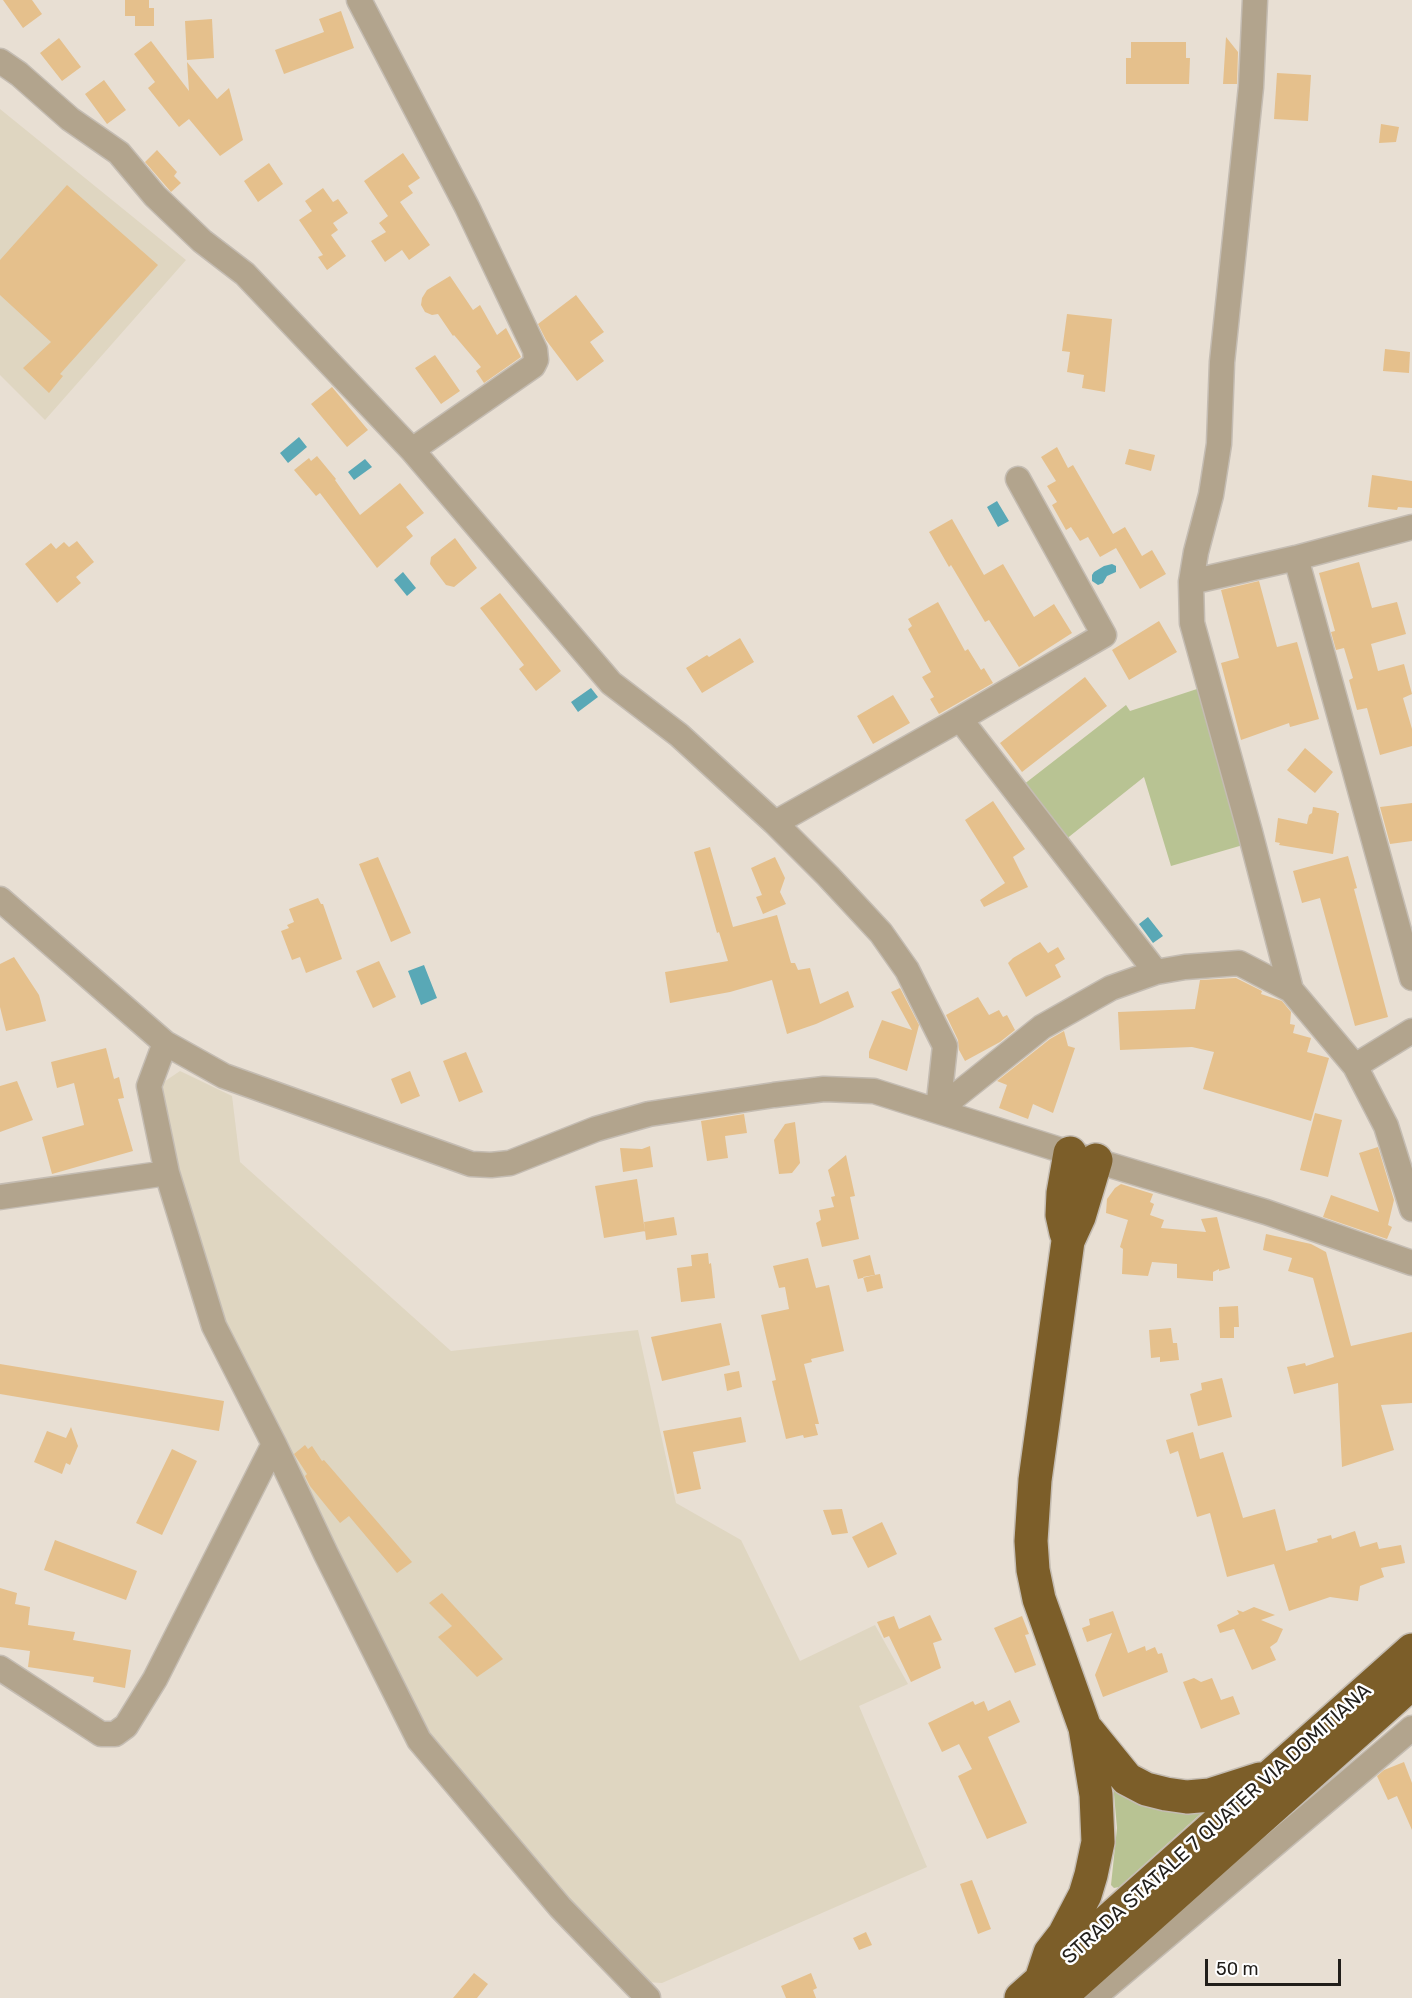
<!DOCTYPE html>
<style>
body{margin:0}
#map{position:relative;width:1412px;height:1998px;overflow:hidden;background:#e8dfd3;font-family:Rubik,sans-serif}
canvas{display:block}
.scale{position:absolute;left:1205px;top:1959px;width:136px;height:27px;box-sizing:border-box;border:3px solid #211e1a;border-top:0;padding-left:8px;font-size:18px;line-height:21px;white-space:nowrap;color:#211e1a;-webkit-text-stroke:4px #fff;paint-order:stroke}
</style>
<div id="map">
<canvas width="1412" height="1998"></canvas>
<div class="scale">50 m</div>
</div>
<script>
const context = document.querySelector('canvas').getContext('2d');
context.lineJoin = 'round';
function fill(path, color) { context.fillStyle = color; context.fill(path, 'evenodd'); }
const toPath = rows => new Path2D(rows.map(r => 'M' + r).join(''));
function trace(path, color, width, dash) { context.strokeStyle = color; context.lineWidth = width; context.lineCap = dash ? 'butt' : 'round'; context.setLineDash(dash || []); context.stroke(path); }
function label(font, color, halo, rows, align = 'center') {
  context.font = font + ' Rubik,sans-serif'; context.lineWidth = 5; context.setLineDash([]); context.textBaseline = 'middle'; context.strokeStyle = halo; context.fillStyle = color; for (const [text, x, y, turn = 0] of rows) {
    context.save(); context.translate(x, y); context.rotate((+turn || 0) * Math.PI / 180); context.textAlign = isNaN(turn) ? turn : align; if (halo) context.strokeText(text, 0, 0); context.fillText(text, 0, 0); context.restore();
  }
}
const industrial = toPath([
 [0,109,186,260,45,420,0,375],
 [180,1071,232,1096,240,1162,451,1351,638,1330,676,1503,741,1540,800,1661,875,1625,908,1684,859,1706,927,1867,662,1983,646,1982,544,1877,418,1720,221,1325,155,1088]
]);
const green = toPath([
 [1200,688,1243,845,1171,866,1144,777,1065,840,1023,785,1126,705,1130,711],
 [1113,1783,1206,1809,1119,1887,1114,1888,1111,1885,1117,1828]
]);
const water = toPath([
 [299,437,307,447,288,463,280,453],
 [365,459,372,467,354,480,348,472],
 [997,501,1009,521,998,527,987,507],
 [1112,564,1116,566,1116,572,1107,576,1103,583,1098,585,1092,581,1092,575,1094,572,1104,566],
 [403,572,416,588,407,596,394,580],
 [591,688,598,697,578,712,571,702],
 [1148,917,1163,936,1153,943,1139,924],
 [424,965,437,998,421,1005,408,971]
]);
const building = toPath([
 [3,0,32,0,42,14,23,28],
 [125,0,149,0,149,8,154,8,154,26,135,26,135,16,125,16],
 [341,11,354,48,284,74,275,50,324,32,319,19],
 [212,19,214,58,187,60,185,21],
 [1226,37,1238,52,1237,84,1223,84],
 [59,38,81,67,62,81,40,53],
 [151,41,189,91,187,62,217,99,229,88,243,140,220,156,189,119,179,127,148,88,155,82,134,54],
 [1131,42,1186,42,1186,58,1190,58,1189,84,1126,84,1126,58,1131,58],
 [1277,73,1311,75,1308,121,1274,119],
 [104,80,126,110,107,124,85,94],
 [1381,124,1399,127,1396,142,1379,143],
 [157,150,177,172,174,176,181,183,171,192,145,162],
 [403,153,420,178,408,186,413,193,400,202,430,245,409,260,402,250,385,262,371,241,386,232,379,223,388,216,364,181],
 [269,163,283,184,258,202,244,181],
 [67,185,158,265,60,374,63,376,49,393,23,368,51,342,0,295,0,260],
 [323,188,333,202,338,199,348,213,333,223,338,230,331,235,346,256,327,270,318,257,323,255,299,220,312,211,305,201],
 [450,276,473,310,480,305,497,335,506,328,521,357,484,383,476,371,481,367,454,335,453,336,438,314,432,315,425,312,421,305,422,298,427,290],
 [576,295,604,332,590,342,604,361,577,381,546,340,538,324],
 [1067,314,1112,319,1105,392,1082,388,1084,375,1067,372,1070,352,1062,351],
 [1385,349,1410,352,1409,373,1383,371],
 [435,355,460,391,441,404,415,368],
 [332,387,368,430,347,447,311,404],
 [1057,447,1068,468,1073,465,1113,534,1125,527,1142,556,1152,550,1166,574,1140,589,1116,548,1100,557,1088,537,1080,541,1071,527,1066,530,1052,505,1057,502,1047,486,1056,481,1041,457],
 [1129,449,1155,455,1151,471,1125,464],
 [317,456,336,479,335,480,360,515,400,483,424,513,406,527,413,536,377,568,320,493,316,496,294,470,309,458,311,461],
 [1372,475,1412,481,1412,508,1398,507,1397,510,1368,507],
 [952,519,984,575,1003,564,1034,617,1054,604,1072,633,1019,667,989,620,985,622,951,565,949,567,929,532],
 [455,538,477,568,454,587,446,585,430,564,431,557],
 [77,541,94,562,76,577,81,583,57,603,25,564,51,543,56,549,64,542,69,547],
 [1359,562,1372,608,1397,602,1406,634,1371,644,1378,671,1404,664,1412,694,1403,698,1412,729,1412,746,1380,755,1367,708,1357,710,1349,680,1353,678,1344,648,1336,650,1331,632,1335,631,1319,573],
 [1259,581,1277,647,1297,642,1319,719,1290,727,1289,723,1241,740,1221,663,1239,658,1221,590],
 [500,593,561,671,536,691,519,669,524,665,480,608],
 [938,602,965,651,968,649,981,670,984,668,993,683,939,714,930,699,934,697,922,677,931,672,908,629,912,626,908,619],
 [1159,621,1177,652,1129,680,1112,650],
 [740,638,754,662,702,693,686,668,707,655,709,657],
 [1085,677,1107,706,1022,772,1000,743],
 [893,695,910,723,873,744,857,716],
 [1305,748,1333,772,1315,793,1287,770],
 [993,801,1025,849,1013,857,1028,887,984,907,980,900,1005,883,965,820],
 [1412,803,1412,841,1390,844,1380,807],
 [1313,807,1336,811,1337,813,1339,813,1333,854,1279,845,1280,843,1275,842,1278,818,1307,824,1309,815,1312,813],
 [710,847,733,927,777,915,791,963,795,963,798,970,810,968,820,1004,848,991,854,1007,816,1024,787,1034,772,980,730,992,670,1003,665,972,728,961,719,932,717,933,694,852],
 [1348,856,1357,888,1354,889,1388,1017,1355,1026,1320,898,1302,903,1293,871],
 [378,857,411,933,391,942,359,864],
 [775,857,785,878,780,892,786,904,763,914,756,897,762,895,751,868],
 [318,898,321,904,323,904,342,959,306,973,300,957,292,960,281,931,289,928,287,925,294,922,289,909],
 [1040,942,1048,953,1058,947,1065,959,1055,965,1061,977,1026,997,1008,963,1013,958],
 [14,957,39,995,46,1021,6,1031,0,1007,0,964],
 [379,961,396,997,373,1008,356,971],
 [1236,978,1262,991,1261,994,1282,1001,1291,1012,1290,1024,1295,1025,1293,1033,1311,1038,1307,1052,1329,1058,1311,1121,1203,1089,1214,1052,1192,1047,1120,1050,1118,1012,1195,1009,1200,980],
 [900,988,919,1025,907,1071,869,1058,869,1052,882,1020,912,1030,891,992],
 [978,997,989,1015,999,1010,1003,1017,1007,1015,1015,1030,1000,1042,965,1061,959,1050,958,1040,946,1015],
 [1064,1031,1068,1046,1075,1048,1053,1113,1033,1104,1028,1119,999,1108,1007,1085,997,1081,1050,1039],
 [106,1048,114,1079,119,1077,124,1098,118,1099,133,1151,52,1174,42,1137,84,1125,74,1083,57,1088,51,1062],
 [466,1052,483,1092,459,1102,443,1061],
 [410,1071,420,1096,401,1104,391,1079],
 [17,1081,33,1120,0,1132,0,1086],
 [1315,1113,1342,1120,1328,1177,1300,1170],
 [744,1114,747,1133,725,1136,728,1158,707,1161,701,1121],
 [795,1122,800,1163,792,1173,779,1174,774,1140,785,1124],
 [650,1146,653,1167,623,1172,620,1148,642,1149],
 [1378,1147,1394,1200,1388,1225,1392,1227,1387,1239,1323,1217,1331,1195,1379,1212,1359,1153],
 [846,1155,855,1196,850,1197,859,1239,822,1247,816,1223,821,1220,819,1210,834,1207,831,1197,835,1196,828,1170],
 [637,1179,645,1231,604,1238,595,1186],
 [1121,1184,1153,1194,1150,1202,1154,1204,1150,1215,1164,1220,1161,1228,1206,1232,1201,1219,1217,1217,1230,1268,1219,1271,1219,1269,1213,1272,1213,1281,1177,1278,1177,1264,1152,1262,1148,1276,1122,1274,1123,1249,1120,1247,1128,1220,1106,1213,1107,1199,1115,1188],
 [674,1217,677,1235,646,1240,644,1222],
 [1266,1234,1311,1244,1326,1252,1351,1346,1412,1332,1412,1403,1381,1405,1394,1450,1342,1467,1338,1383,1294,1394,1287,1367,1305,1363,1306,1366,1334,1357,1313,1278,1288,1271,1292,1258,1263,1250],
 [708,1253,709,1264,711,1263,715,1298,681,1302,677,1268,692,1266,691,1255],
 [870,1255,875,1275,858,1279,853,1260],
 [808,1258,816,1288,829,1285,844,1351,811,1359,812,1362,804,1364,819,1424,815,1424,818,1435,804,1438,803,1435,786,1439,772,1381,776,1380,761,1315,789,1309,785,1287,779,1288,773,1266],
 [880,1274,883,1288,867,1292,863,1277],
 [1238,1306,1239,1327,1234,1327,1234,1338,1220,1338,1219,1307],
 [721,1323,730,1365,662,1381,651,1337],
 [1171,1328,1173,1343,1177,1343,1179,1360,1160,1362,1160,1357,1151,1358,1149,1330],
 [0,1364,224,1401,219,1431,0,1394],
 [739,1371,742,1387,727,1391,724,1374],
 [1222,1378,1232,1417,1198,1426,1190,1394,1202,1390,1201,1383],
 [741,1417,746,1442,693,1452,701,1489,677,1494,663,1431],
 [71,1427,78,1446,70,1465,66,1463,62,1474,34,1462,47,1431,66,1438],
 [1193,1432,1200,1459,1223,1452,1243,1518,1275,1509,1286,1551,1318,1542,1317,1539,1331,1535,1332,1539,1355,1531,1360,1547,1377,1542,1379,1549,1401,1545,1405,1563,1381,1568,1384,1577,1360,1586,1358,1601,1330,1597,1289,1611,1274,1564,1227,1577,1210,1513,1197,1517,1178,1451,1170,1454,1166,1440],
 [305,1445,308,1449,312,1446,322,1461,324,1460,412,1562,397,1573,349,1516,340,1523,310,1486,305,1476,307,1474,294,1454],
 [172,1449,197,1461,162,1535,136,1523],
 [842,1509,848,1533,832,1535,823,1510],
 [882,1522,897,1554,868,1568,852,1537],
 [55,1540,137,1571,126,1600,44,1570],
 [0,1588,17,1593,15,1604,30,1607,28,1625,75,1632,73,1640,131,1650,125,1688,93,1682,94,1677,28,1667,30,1651,0,1647],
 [442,1593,503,1659,477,1677,438,1637,452,1626,429,1603],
 [1254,1607,1275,1615,1261,1620,1283,1629,1277,1642,1270,1647,1276,1660,1252,1670,1234,1629,1220,1633,1217,1625,1239,1614,1237,1610,1243,1612],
 [1113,1611,1128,1653,1145,1646,1146,1651,1155,1647,1158,1654,1162,1653,1168,1672,1103,1697,1095,1675,1112,1633,1087,1642,1082,1628,1090,1625,1089,1619],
 [930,1615,942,1640,933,1643,941,1668,911,1682,889,1636,884,1638,877,1622,894,1616,899,1629],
 [1022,1616,1029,1634,1025,1635,1036,1665,1015,1673,994,1628],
 [1194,1678,1201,1682,1212,1678,1221,1700,1233,1696,1240,1714,1201,1729,1183,1682],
 [1010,1700,1020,1722,988,1737,1027,1823,987,1839,958,1776,972,1769,959,1744,942,1752,928,1723,973,1701,975,1705,984,1701,988,1711],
 [1404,1762,1412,1783,1412,1830,1397,1796,1388,1800,1377,1776,1384,1770],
 [972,1880,991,1929,978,1934,960,1884],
 [866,1932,872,1945,859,1950,853,1938],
 [474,1973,488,1984,477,1998,453,1998],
 [811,1973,817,1988,813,1990,816,1998,786,1998,781,1986]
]);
const minor = toPath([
 [359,0,467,207,535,350,536,360,533,366,412,450],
 [1255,0,1251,87,1222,362,1219,444,1211,495,1196,552,1191,582,1192,623,1250,832,1291,990],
 [0,61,19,74,70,119,119,153,155,196,202,241,245,274,412,450,611,683,679,735,775,823,828,876,881,933,907,970,945,1046,938,1110],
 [1296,558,1412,978],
 [1191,582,1296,558,1412,527],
 [960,719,1156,972],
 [775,823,960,719,1104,635,1018,479],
 [0,899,165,1043,224,1076,471,1164,491,1165,510,1163,596,1129,649,1114,774,1095,824,1089,874,1091,1070,1153,1266,1212,1412,1263],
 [165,1043,149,1086,167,1173,214,1326,274,1444,326,1554,419,1740,560,1907,648,1998],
 [1355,1066,1412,1031],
 [938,1110,1042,1027,1111,988,1156,972,1185,967,1239,963,1291,990,1355,1066,1386,1126,1412,1209],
 [0,1197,167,1173],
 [0,1668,101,1734,115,1734,126,1726,155,1679,274,1444],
 [1093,1998,1412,1728]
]);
const highway = toPath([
 [1066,1233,1062,1215,1063,1193,1070,1153],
 [1088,1731,1127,1779,1146,1789,1166,1794,1187,1797,1210,1795,1260,1779],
 [1041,1980,1050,1953,1064,1935,1085,1895,1091,1875,1098,1842,1096,1795,1085,1728,1039,1599,1033,1570,1031,1541,1035,1480,1068,1241,1079,1217,1096,1160],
 [1021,1998,1412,1650],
 [1059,1998,1412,1683]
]);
const streetNames = [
 ["STRADA STATALE 7 QUATER VIA DOMITIANA",1217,1824,-42]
];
fill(industrial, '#dfd6c1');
fill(green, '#b8c393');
fill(water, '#59a8b6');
fill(building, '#e5c08c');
trace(minor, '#c4bcb2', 27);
trace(highway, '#c4bcb2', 36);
trace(minor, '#b2a48d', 24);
trace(highway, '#7c5e29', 33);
label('20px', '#211e1a', '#fff', streetNames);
</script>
